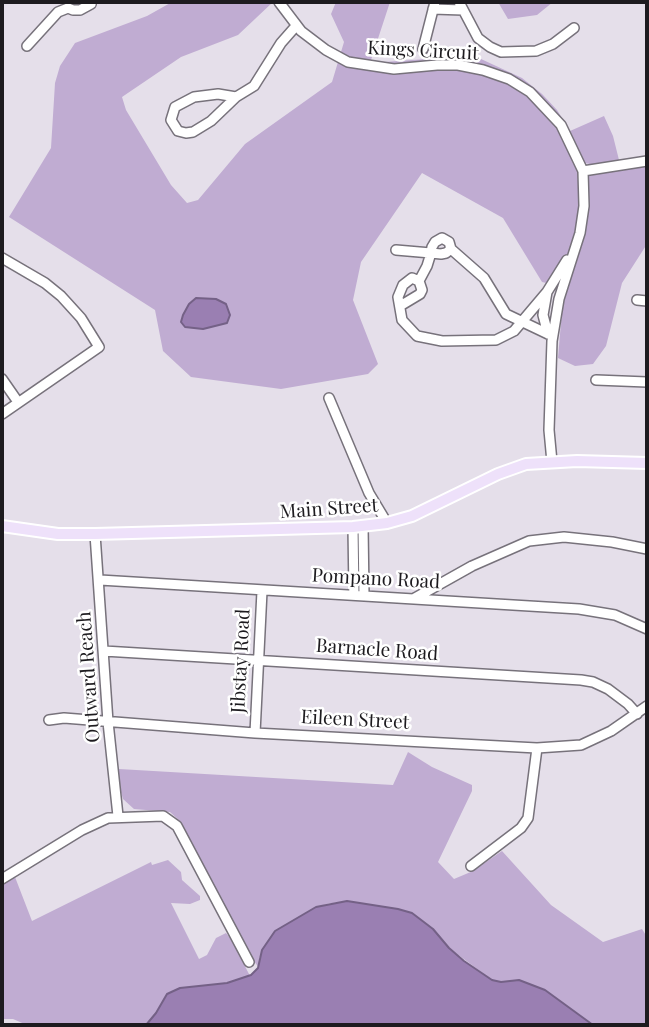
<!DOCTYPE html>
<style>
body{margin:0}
#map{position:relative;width:649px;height:1027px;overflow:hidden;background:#e5dfea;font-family:"Playfair Display",serif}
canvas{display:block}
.frame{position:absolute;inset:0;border:4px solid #1d1b1f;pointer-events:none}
</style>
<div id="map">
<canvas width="649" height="1027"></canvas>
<div class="frame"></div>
</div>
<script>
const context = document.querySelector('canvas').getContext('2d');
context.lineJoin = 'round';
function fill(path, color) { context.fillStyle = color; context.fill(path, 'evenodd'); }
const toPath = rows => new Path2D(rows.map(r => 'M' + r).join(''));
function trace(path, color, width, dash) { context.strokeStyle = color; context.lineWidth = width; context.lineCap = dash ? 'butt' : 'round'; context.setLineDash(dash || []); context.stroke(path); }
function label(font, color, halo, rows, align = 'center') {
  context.font = font + ' "Playfair Display",serif'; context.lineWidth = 5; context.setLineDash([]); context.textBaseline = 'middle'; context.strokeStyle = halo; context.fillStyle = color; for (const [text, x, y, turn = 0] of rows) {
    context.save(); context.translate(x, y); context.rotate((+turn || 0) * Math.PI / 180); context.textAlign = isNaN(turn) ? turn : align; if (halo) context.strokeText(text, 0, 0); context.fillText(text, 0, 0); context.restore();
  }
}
const green = toPath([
 [172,2,273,2,238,35,181,57,122,97,126,110,171,185,187,203,198,200,245,144,332,82,344,42,331,14,336,2,390,2,371,60,384,62,441,58,481,59,522,78,542,94,557,110,570,131,604,116,613,136,619,160,594,165,585,163,589,172,647,161,647,244,622,283,606,346,593,364,575,366,558,358,564,287,542,282,503,218,422,173,361,262,353,300,378,364,368,374,281,389,191,377,163,351,155,310,9,217,51,148,55,83,60,66,75,43,147,16],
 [498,2,553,2,537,15,508,19],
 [408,752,432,767,472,785,472,791,438,862,454,879,473,871,502,851,551,905,603,942,642,929,647,937,647,1025,593,1025,545,990,519,980,501,982,492,980,449,948,433,929,398,909,347,901,326,904,301,917,259,958,259,968,249,954,181,822,170,812,134,809,123,799,119,786,119,769,393,785],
 [168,860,181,872,182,880,200,896,200,900,190,904,171,903,199,959,207,955,216,938,226,933,231,939,250,976,227,983,180,988,167,994,156,1013,146,1025,27,1025,13,1019,2,1019,2,884,15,877,32,921,151,862,152,865]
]);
const water = toPath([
 [196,298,216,299,226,304,230,315,227,323,203,329,185,327,181,322,183,315,189,304,196,298],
 [347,901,398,909,412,913,433,929,449,948,464,961,492,980,501,982,519,980,545,990,593,1025,146,1025,156,1013,167,994,180,988,227,983,251,975,258,968,262,950,275,931,316,907,347,901]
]);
const minor = toPath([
 [279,2,301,31,326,50,348,62,394,69,437,65,458,65,483,70,509,79,530,92,561,125,583,171,584,206,580,233,559,299,552,341,549,430,552,462],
 [459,2,478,38,490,47,501,52,536,51,553,44,574,28],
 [433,9,463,10],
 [27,46,58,12,68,8,73,10,80,10,91,4,90,2],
 [423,49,435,2],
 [236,97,218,94,194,97,175,107,171,120,178,131,186,133,193,132,211,121,236,97,254,86,281,43,296,26],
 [583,171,647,161],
 [451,249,484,278,506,314,548,334],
 [396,250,431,253,441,254,446,253,451,249,449,242,442,238,435,242,432,247,431,253,427,266,419,281],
 [2,258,45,283,61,296,81,318,99,347,2,414],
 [637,300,647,301],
 [400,306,420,294,422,290,419,281,412,278,403,285,398,297,402,320,417,336,442,341,496,340,514,331,547,292],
 [548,334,543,315,547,292,567,260],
 [2,379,18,402],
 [596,380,647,382],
 [329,398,369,493,387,523],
 [363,526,364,596],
 [353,527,354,595],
 [95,534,108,722,118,816],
 [100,580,579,609,615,615,647,629],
 [415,598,472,566,529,541,564,537,612,542,647,549],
 [104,651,581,680,593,682,608,689,628,704,637,714],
 [49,720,64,718,255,733,537,748,581,745,611,731,647,706],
 [255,733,262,591],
 [471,866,521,828,528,818,537,748],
 [2,879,82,830,108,818,163,816,177,826,249,962]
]);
const major = toPath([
 [2,526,58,534,95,534,353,527,387,523,412,516,498,474,526,464,577,461,647,463]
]);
const streetNames = [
 ["Kings Circuit",423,51,3],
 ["Main Street",329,509,-4],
 ["Pompano Road",376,579,3],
 ["Barnacle Road",377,650,4],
 ["Jibstay Road",241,661,-87],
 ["Outward Reach",89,677,-94],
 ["Eileen Street",355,720,3]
];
fill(green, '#c0acd2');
fill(water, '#9a7fb2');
trace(water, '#746186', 2);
trace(minor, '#77727b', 12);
trace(major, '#fff', 14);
trace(minor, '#fff', 9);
trace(major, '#eee1fa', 10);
label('19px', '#1d1b1f', '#fff', streetNames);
</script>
